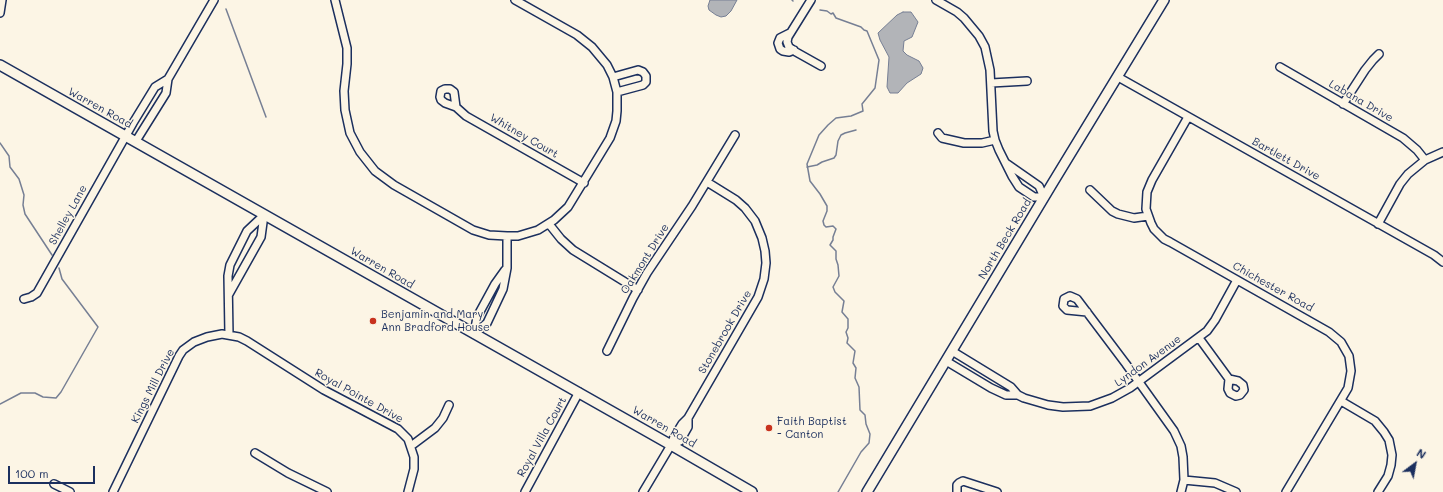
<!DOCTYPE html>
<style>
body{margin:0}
#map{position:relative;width:1443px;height:492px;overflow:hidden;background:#fcf5e5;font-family:Mali,sans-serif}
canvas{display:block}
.north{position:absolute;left:1395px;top:444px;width:40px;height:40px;-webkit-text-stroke:3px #fcf5e5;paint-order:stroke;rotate:32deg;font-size:11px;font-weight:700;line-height:16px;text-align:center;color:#1b2f5e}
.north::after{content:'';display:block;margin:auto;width:14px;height:18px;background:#1b2f5e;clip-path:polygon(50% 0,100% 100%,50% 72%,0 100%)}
.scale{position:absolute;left:8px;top:466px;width:87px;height:18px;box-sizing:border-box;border:2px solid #1b2f5e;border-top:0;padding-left:5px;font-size:12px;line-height:14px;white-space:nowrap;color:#1b2f5e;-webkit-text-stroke:3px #fcf5e5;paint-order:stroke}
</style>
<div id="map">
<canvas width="1443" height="492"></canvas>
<div class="north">N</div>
<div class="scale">100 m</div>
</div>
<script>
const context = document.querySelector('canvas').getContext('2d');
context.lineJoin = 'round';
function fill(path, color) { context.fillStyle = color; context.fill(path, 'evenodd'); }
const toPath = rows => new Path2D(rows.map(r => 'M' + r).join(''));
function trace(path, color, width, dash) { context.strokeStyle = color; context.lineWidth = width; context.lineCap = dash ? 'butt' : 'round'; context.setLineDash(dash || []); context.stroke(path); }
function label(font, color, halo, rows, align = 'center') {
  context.font = font + ' Mali,sans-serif'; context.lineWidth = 3; context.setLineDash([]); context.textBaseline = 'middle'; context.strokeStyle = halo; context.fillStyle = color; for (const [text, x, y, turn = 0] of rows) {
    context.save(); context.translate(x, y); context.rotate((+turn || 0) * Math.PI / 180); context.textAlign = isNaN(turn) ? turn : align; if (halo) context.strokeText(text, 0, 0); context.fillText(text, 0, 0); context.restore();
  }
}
const water = toPath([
 [710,0,737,0,731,11,726,16,721,17,716,15,709,10,708,6,710,0],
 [903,12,911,12,918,22,912,37,904,41,903,51,907,55,919,61,923,68,921,74,907,83,898,93,890,93,887,87,889,57,880,40,878,33,897,15,903,12]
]);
const stream = toPath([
 [792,0,793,1],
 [226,9,266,117],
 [820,10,827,11,831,14,833,13,836,18,861,27,864,30,867,31,879,60,875,88,862,104,863,111,851,116,836,118,828,125,819,135,807,164,810,181,820,194,827,206,827,211,823,221,824,225,826,227,833,226,836,229,833,237,833,240,830,245,836,251,836,259,838,265,839,276,833,287,835,292,844,301,842,312,848,319,848,328,846,332,848,338,847,343,855,351,853,363,856,368,855,378,859,387,860,410,865,415,866,424,870,434,869,443,861,452,838,492],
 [0,143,9,156,10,167,19,179,24,195,23,205,25,214,52,255],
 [807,167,817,165,822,162,834,158,836,155,838,141,841,135,845,133,856,130],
 [0,404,21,393,35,393,43,397,56,398,61,392,98,327,62,279,59,268]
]);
const street = toPath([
 [335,0,347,48,347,64,344,91,345,110,350,133,360,152,375,171,394,185,473,230,489,235,507,236,518,236,538,230,554,220,568,207,610,138,616,121,617,111,617,92,613,77,607,65,592,47,577,35,515,0],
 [811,0,788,37,787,42,789,47,796,52,821,66],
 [936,0,957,12,964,18,979,36,985,47,990,70,993,131,995,140,999,150,1012,176,1019,187,1034,197,1044,197,1039,186,1006,163],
 [0,13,2,0],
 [790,33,780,38,778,43,780,49,783,51,789,52,794,50],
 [1280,67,1403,138,1417,150,1425,160],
 [613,77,638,70,643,72,646,76,646,82,643,85,617,92],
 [1118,77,1434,255,1443,262],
 [991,83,1027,81],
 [1343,104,1365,70,1373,60,1379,54],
 [456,107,454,92,450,89,445,89,441,91,440,97,441,100,445,103,456,107,466,116,584,183],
 [1188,117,1152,180,1147,192,1146,209,1151,223,1154,229,1164,239,1170,242,1329,332,1341,342,1349,356,1351,371,1348,388,1286,492],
 [938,133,942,138,964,143,982,143,995,140],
 [136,141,166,93,168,79,214,0],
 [1090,190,1112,211,1118,214,1134,218,1148,216],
 [549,224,561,239,573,250,638,290],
 [1378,224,1400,184,1408,174,1425,160,1443,152],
 [229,294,261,237,264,215],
 [24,299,31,297,37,293,133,123,155,87,168,79],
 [1087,312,1067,310,1063,306,1064,299,1070,296,1077,299,1126,364,1174,431,1181,446,1183,457,1184,480,1181,492],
 [474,334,487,323,503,289,507,268,507,236],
 [474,334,477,317,495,284,505,270],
 [229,335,228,276,230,265,247,231,264,215],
 [1199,338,1229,379,1238,381,1243,385,1244,390,1240,395,1236,396,1230,393,1228,389,1229,379],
 [607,351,633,298,647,273,692,206,735,135],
 [952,351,1011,387,1018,395,1024,398,1048,405,1063,407,1090,406,1112,398,1130,388,1207,331,1215,320,1237,280],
 [946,361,991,388,1006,395,1018,395],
 [1341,401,1375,421,1384,432,1389,440,1392,455,1391,465,1388,476,1378,492],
 [671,445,680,441,688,427,688,418],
 [411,446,435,428,443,418,449,405],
 [255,453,288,473,327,492],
 [1184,480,1215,483,1236,492],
 [54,484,70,492],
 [113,492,179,356,183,350,194,342,207,337,222,334,239,337,247,341,324,390,398,429,408,439,414,457,414,469,408,492],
 [525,492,579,392],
 [643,492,671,445,674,437,682,424,688,418,758,297,764,279,766,263,765,251,762,238,755,221,745,208,736,200,707,182],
 [957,492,957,485,959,483,963,481,997,492]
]);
const secondary = toPath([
 [0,65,671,445,752,492],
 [867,492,1052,184,1164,0]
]);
const markers = [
 [373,321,4,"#c8321e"],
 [769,428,4,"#c8321e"]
];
const streetNames = [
 ["Labana Drive",1361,101,30],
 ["Warren Road",100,108,29],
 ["Whitney Court",524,136,30],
 ["Bartlett Drive",1286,159,29],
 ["Shelley Lane",68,215,-61],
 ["North Beck Road",1005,239,-59],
 ["Oakmont Drive",645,259,-58],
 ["Warren Road",382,268,30],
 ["Chichester Road",1273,287,29],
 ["Stonebrook Drive",725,332,-60],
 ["Lyndon Avenue",1148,361,-36],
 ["Kings Mill Drive",153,386,-63],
 ["Royal Pointe Drive",359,396,29],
 ["Warren Road",664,427,30],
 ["Royal Villa Court",542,437,-61]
];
const poiNames = [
 ["Benjamin and Mary",381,315],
 ["Ann Bradford House",381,328],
 ["Faith Baptist",777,422],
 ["- Canton",777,435]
];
fill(water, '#b2b4b8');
trace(water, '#767f94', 1);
trace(stream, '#767f94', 1.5);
trace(street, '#1b2f5e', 10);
trace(secondary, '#1b2f5e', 12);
trace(street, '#fcf5e5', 7);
trace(secondary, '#fcf5e5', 9);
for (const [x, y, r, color] of markers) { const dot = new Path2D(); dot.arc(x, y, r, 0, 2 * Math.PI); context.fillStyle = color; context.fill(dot); trace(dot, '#fcf5e5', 1.5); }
label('11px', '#1b2f5e', '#fcf5e5', streetNames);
label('11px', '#1b2f5e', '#fcf5e5', poiNames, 'left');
</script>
